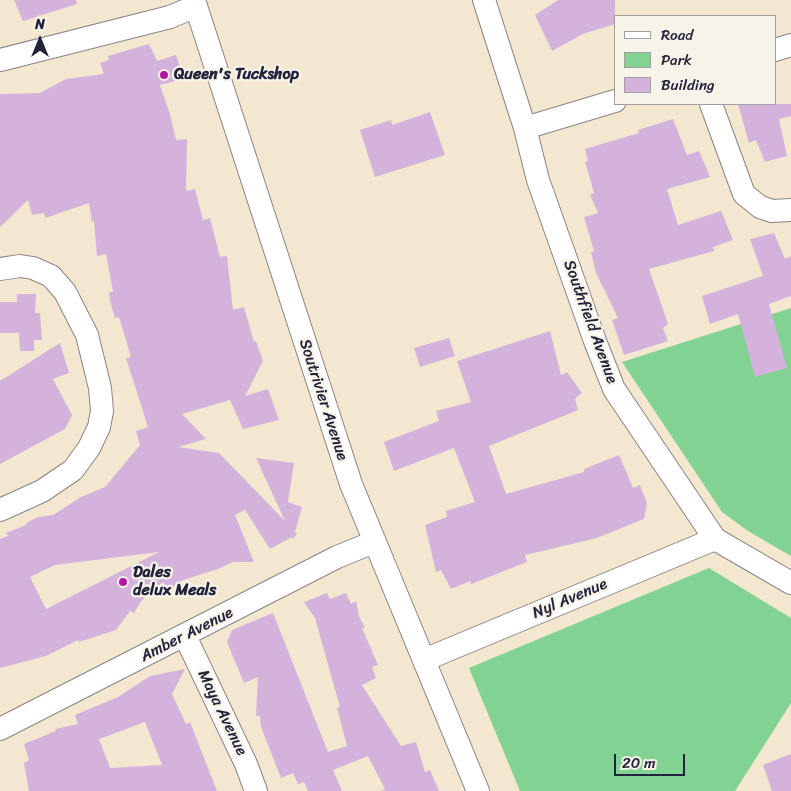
<!DOCTYPE html>
<style>
body{margin:0}
#map{position:relative;width:791px;height:791px;overflow:hidden;background:#f3e7d0;font-family:Sriracha,sans-serif}
canvas{display:block}
.legend{position:absolute;left:614px;top:15px;width:162px;height:90px;box-sizing:border-box;background:#f7f3e8;border:1px solid #a29fa3;margin:0;padding:6px 9px;list-style:none;font-size:15px;color:#22223b}
.legend li{display:flex;align-items:center;gap:10px;height:25px}
.legend b{width:25px;border:1px solid #a29fa3}
.north{position:absolute;left:15px;top:15px;width:50px;height:50px;-webkit-text-stroke:4px #f7f3e8;paint-order:stroke;rotate:0deg;font-size:14px;font-weight:700;line-height:20px;text-align:center;color:#22223b}
.north::after{content:'';display:block;margin:auto;width:18px;height:22px;background:#22223b;clip-path:polygon(50% 0,100% 100%,50% 72%,0 100%)}
.scale{position:absolute;left:614px;top:754px;width:71px;height:22px;box-sizing:border-box;border:2px solid #22223b;border-top:0;padding-left:6px;font-size:15px;line-height:18px;white-space:nowrap;color:#22223b;-webkit-text-stroke:4px #f7f3e8;paint-order:stroke}
</style>
<div id="map">
<canvas width="791" height="791"></canvas>
<ul class="legend">
<li><b style="height:6px;background:#fff"></b>Road</li>
<li><b style="height:14px;background:#81d293"></b>Park</li>
<li><b style="height:14px;background:#d3b3db"></b>Building</li>
</ul>
<div class="north">N</div>
<div class="scale">20 m</div>
</div>
<script>
const context = document.querySelector('canvas').getContext('2d');
context.lineJoin = 'round';
function fill(path, color) { context.fillStyle = color; context.fill(path, 'evenodd'); }
const toPath = rows => new Path2D(rows.map(r => 'M' + r).join(''));
function trace(path, color, width, dash) { context.strokeStyle = color; context.lineWidth = width; context.lineCap = dash ? 'butt' : 'round'; context.setLineDash(dash || []); context.stroke(path); }
function label(font, color, halo, rows, align = 'center') {
  context.font = font + ' Sriracha,sans-serif'; context.lineWidth = 4.5; context.setLineDash([]); context.textBaseline = 'middle'; context.strokeStyle = halo; context.fillStyle = color; for (const [text, x, y, turn = 0] of rows) {
    context.save(); context.translate(x, y); context.rotate((+turn || 0) * Math.PI / 180); context.textAlign = isNaN(turn) ? turn : align; if (halo) context.strokeText(text, 0, 0); context.fillText(text, 0, 0); context.restore();
  }
}
const green = toPath([
 [791,308,791,556,748,531,722,512,622,362],
 [709,568,791,618,791,703,735,791,520,791,469,668]
]);
const building = toPath([
 [14,0,76,0,77,4,23,21],
 [558,0,615,0,615,24,583,34,552,51,535,15],
 [149,44,157,61,176,55,184,79,160,85,170,114,176,140,187,139,186,191,195,189,203,220,210,218,220,257,227,256,233,310,244,307,254,342,256,341,263,361,245,396,268,389,279,420,243,429,230,400,182,414,206,439,178,447,219,453,285,521,256,458,294,463,288,502,302,507,295,532,297,534,293,539,292,537,270,549,245,510,235,515,254,562,233,562,218,569,183,580,167,590,163,582,142,600,134,613,130,611,116,630,79,642,78,640,46,656,0,668,0,539,8,536,6,533,26,525,26,523,38,517,53,515,81,497,105,487,140,445,136,431,148,427,126,358,131,357,119,317,115,318,110,301,109,293,113,291,106,254,97,256,94,221,92,222,89,203,45,218,44,213,32,215,28,200,0,227,0,94,40,93,66,79,104,74,100,63,109,60,108,56],
 [159,552,46,609,30,577,55,565],
 [738,104,791,104,791,116,779,119,787,156,765,162,756,140,749,143],
 [430,112,445,155,375,177,360,130,391,120,392,125],
 [673,119,687,155,699,151,710,177,667,189,678,225,721,211,733,240,713,247,714,251,649,269,668,324,663,328,668,341,624,355,612,320,618,318,596,273,591,252,594,251,584,217,598,213,590,195,594,193,585,162,588,161,585,149,639,133,638,130],
 [774,233,785,259,791,256,791,296,769,304,787,368,755,377,738,314,710,324,702,296,763,276,750,239],
 [17,294,36,294,35,313,40,313,42,340,34,340,34,351,20,351,19,333,0,333,0,302,17,302],
 [550,331,561,375,567,372,582,393,575,399,578,410,489,446,506,494,584,472,584,469,619,455,633,488,640,485,647,503,644,519,597,538,525,555,527,562,471,584,470,581,451,589,441,570,436,572,425,525,447,517,446,511,475,502,454,448,394,471,384,442,439,421,436,411,471,402,457,361],
 [449,338,455,356,420,367,414,348],
 [60,343,69,373,53,379,72,415,65,429,0,464,0,381],
 [327,593,330,599,346,593,351,604,356,601,359,616,365,628,362,628,378,665,372,667,376,678,362,685,401,746,416,742,425,772,430,770,439,791,381,791,385,789,368,756,333,770,342,791,308,791,304,782,298,784,293,773,281,778,261,727,260,716,256,716,258,677,244,683,227,642,232,630,273,613,328,752,347,746,337,708,340,707,315,618,304,602],
 [185,669,172,694,186,724,190,722,217,791,29,791,24,763,29,760,24,744,56,731,55,729,78,724,75,715,118,697,150,676],
 [145,722,162,765,110,768,99,739],
 [791,754,791,791,772,791,763,765]
]);
const street = toPath([
 [194,0,351,484,478,791],
 [484,0,525,128,538,180,595,341,614,389,715,539,791,583],
 [775,50,791,45],
 [0,60,170,17,196,6],
 [711,104,744,194,760,207,772,211,791,210],
 [525,128,615,101],
 [0,269,20,266,33,268,51,276,65,292,87,335,100,388,102,411,99,427,89,448,73,470,42,491,0,510],
 [185,636,246,764,256,791],
 [424,660,715,539],
 [0,729,337,557,374,542]
]);
const markers = [
 [164,75,5,"#b5179e"],
 [123,582,5,"#b5179e"]
];
const poiNames = [
 ["Queen's Tuckshop",174,75],
 ["Dales",133,573],
 ["delux Meals",133,591]
];
const streetNames = [
 ["Southfield Avenue",590,322,70],
 ["Soutrivier Avenue",323,400,72],
 ["Nyl Avenue",570,599,-23],
 ["Amber Avenue",187,635,-27],
 ["Maya Avenue",222,713,64]
];
fill(green, '#81d293');
fill(building, '#d3b3db');
trace(street, '#8a8486', 24);
trace(street, '#fff', 22);
for (const [x, y, r, color] of markers) { const dot = new Path2D(); dot.arc(x, y, r, 0, 2 * Math.PI); context.fillStyle = color; context.fill(dot); trace(dot, '#f7f3e8', 2); }
label('bold 16px', '#22223b', '#f7f3e8', poiNames, 'left');
label('16px', '#22223b', '#f7f3e8', streetNames);
</script>
